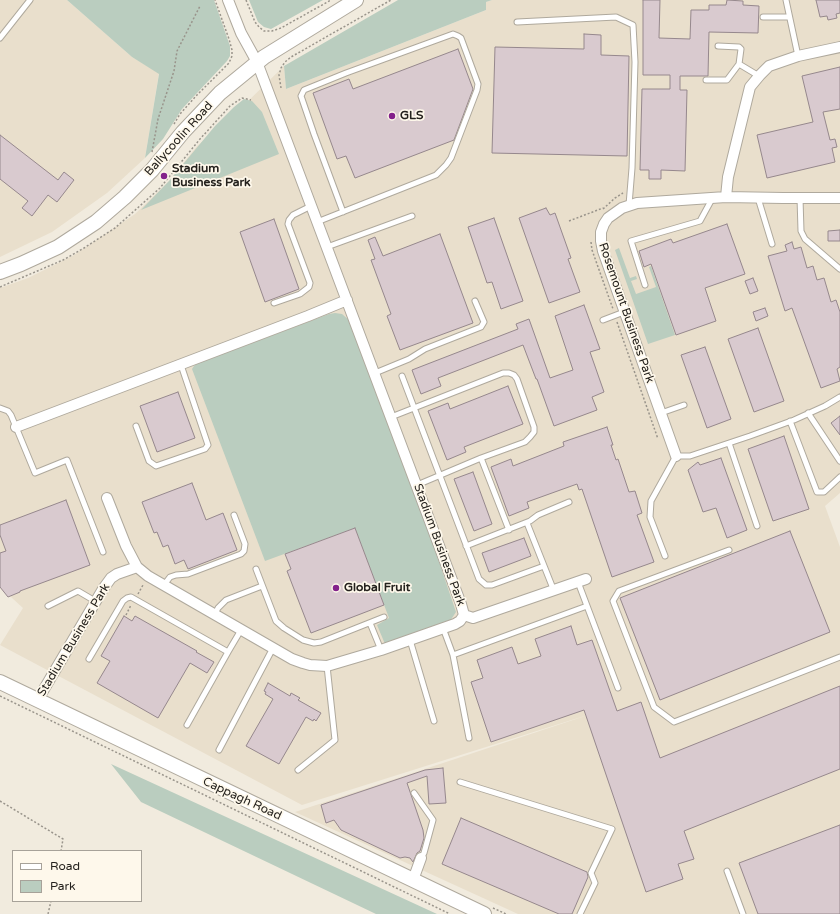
<!DOCTYPE html>
<style>
body{margin:0}
#map{position:relative;width:840px;height:914px;overflow:hidden;background:#f1ebde;font-family:"Varela Round",sans-serif}
canvas{display:block}
.legend{position:absolute;left:12px;top:850px;width:130px;height:52px;box-sizing:border-box;background:#fef8eb;border:1px solid #a7a299;margin:0;padding:5px 7px;list-style:none;font-size:12px;color:#24211d}
.legend li{display:flex;align-items:center;gap:8px;height:20px}
.legend b{width:20px;border:1px solid #a7a299}
</style>
<div id="map">
<canvas width="840" height="914"></canvas>
<ul class="legend">
<li><b style="height:5px;background:#fff"></b>Road</li>
<li><b style="height:11px;background:#bacdbf"></b>Park</li>
</ul>
</div>
<script>
const context = document.querySelector('canvas').getContext('2d');
context.lineJoin = 'round';
function fill(path, color) { context.fillStyle = color; context.fill(path, 'evenodd'); }
const toPath = rows => new Path2D(rows.map(r => 'M' + r).join(''));
function trace(path, color, width, dash) { context.strokeStyle = color; context.lineWidth = width; context.lineCap = dash ? 'butt' : 'round'; context.setLineDash(dash || []); context.stroke(path); }
function label(font, color, halo, rows, align = 'center') {
  context.font = font + ' "Varela Round",sans-serif'; context.lineWidth = 3.5; context.setLineDash([]); context.textBaseline = 'middle'; context.strokeStyle = halo; context.fillStyle = color; for (const [text, x, y, turn = 0] of rows) {
    context.save(); context.translate(x, y); context.rotate((+turn || 0) * Math.PI / 180); context.textAlign = isNaN(turn) ? turn : align; if (halo) context.strokeText(text, 0, 0); context.fillText(text, 0, 0); context.restore();
  }
}
const built = toPath([
 [0,0,67,0,132,57,159,73,145,158,107,193,52,232,0,257],
 [492,0,840,0,840,493,825,506,840,547,840,914,518,914,295,812,594,713,302,805,0,645,23,608,0,587,0,288,28,278,74,255,135,214,169,181,197,146,243,106,284,66,286,89,486,10,486,2]
]);
const green = toPath([
 [67,0,214,0,230,46,230,56,227,61,182,109,163,139,145,158,159,74,132,57],
 [249,0,323,0,271,29,264,27,258,22],
 [398,0,492,0,486,2,486,10,286,89,284,66],
 [244,99,252,101,262,112,279,154,141,210,169,181,215,126,234,107],
 [619,248,630,278,636,276,637,279,631,281,636,294,656,287,649,267,651,266,675,335,648,344,615,250],
 [335,313,342,314,350,321,434,547,456,612,450,621,385,644,377,625,389,618,355,528,265,561,192,369,194,366,196,364,329,314],
 [111,764,437,914,376,914,141,802]
]);
const building = toPath([
 [643,0,660,0,659,38,690,39,691,10,709,10,709,5,726,5,727,0,743,1,743,5,759,6,758,33,709,32,708,76,680,76,680,90,687,90,685,171,661,170,661,179,649,179,649,170,640,170,642,89,670,89,670,75,643,75,643,0],
 [816,0,840,0,840,13,836,14,837,18,828,20,827,16,820,17,816,0],
 [584,34,601,35,601,55,629,56,627,156,492,153,495,47,584,49,584,34],
 [458,49,473,89,454,140,355,178,346,156,337,159,313,93,349,79,353,89,458,49],
 [840,67,840,109,823,112,830,140,835,139,837,147,832,148,835,162,767,178,757,135,813,122,802,76,840,67],
 [0,135,58,180,64,172,74,180,57,202,48,195,32,216,22,208,28,201,0,179,0,135],
 [546,208,550,215,555,213,571,258,568,259,580,292,549,303,519,218,546,208],
 [494,218,523,301,501,309,492,282,487,283,468,227,494,218],
 [274,219,299,289,265,302,240,232,274,219],
 [727,224,745,274,705,288,716,321,676,335,651,264,644,267,639,251,671,239,673,243,727,224],
 [840,230,840,241,828,241,828,231,840,230],
 [440,234,473,323,400,350,387,316,391,314,371,260,375,259,368,240,375,237,383,256,440,234],
 [792,242,794,249,801,247,807,268,813,266,817,280,824,278,831,302,836,300,840,312,840,367,837,369,840,381,821,388,792,308,785,311,768,256,787,251,785,245,792,242],
 [753,278,758,291,750,294,745,281,753,278],
 [584,305,600,349,590,352,604,392,592,397,597,410,554,426,537,379,536,379,523,345,438,378,441,386,421,394,412,370,518,329,516,324,529,319,550,378,573,370,555,316,584,305],
 [765,308,768,316,756,321,753,312,765,308],
 [758,328,784,401,754,412,728,339,758,328],
 [705,347,731,419,707,428,681,355,705,347],
 [508,386,523,424,464,447,466,452,447,460,428,411,448,403,450,409,508,386],
 [178,392,195,438,157,452,140,406,178,392],
 [840,416,840,435,831,423,840,416],
 [607,427,613,445,611,445,616,460,618,459,629,492,635,491,642,513,637,515,654,562,612,577,582,489,579,490,577,484,527,502,529,508,509,516,491,467,511,459,513,466,564,446,563,442,607,427],
 [784,436,809,509,773,521,748,449,784,436],
 [721,458,747,530,727,538,716,508,703,512,688,470,698,462,700,465,721,458],
 [473,472,492,524,474,531,454,479,473,472],
 [192,483,206,520,223,513,237,550,188,569,184,560,175,564,168,545,163,547,157,532,154,533,142,502,192,483],
 [66,500,90,565,20,591,20,592,8,597,0,587,0,553,6,551,0,535,0,525,66,500],
 [355,528,384,605,311,633,287,571,291,569,285,554,355,528],
 [790,531,830,632,660,700,620,598,790,531],
 [524,538,531,556,489,572,482,553,524,538],
 [124,616,132,621,135,616,197,651,196,652,214,662,207,673,190,663,158,718,97,683,110,661,101,656,124,616],
 [571,626,577,645,592,640,617,711,641,702,660,758,840,686,840,769,684,831,694,859,678,864,683,879,646,892,584,710,491,742,471,682,483,678,477,660,512,647,518,664,541,656,535,639,571,626],
 [268,683,290,696,291,693,300,698,298,700,321,713,316,721,314,719,313,721,306,717,279,764,246,746,273,699,265,694,266,692,264,691,268,683],
 [443,768,446,803,429,804,427,776,407,783,423,830,424,838,420,851,417,853,413,862,410,858,405,857,400,858,341,830,334,820,326,823,321,805,425,770,443,768],
 [461,818,587,872,588,877,572,914,559,914,442,864,461,818],
 [840,825,840,914,758,914,739,863,840,825]
]);
const path = toPath([
 [246,0,255,22,259,27,264,31,272,31,281,28,331,0],
 [281,88,279,75,281,68,285,62,291,57,391,0],
 [174,124,180,114,197,95,229,63,232,56,232,50,229,39,215,0],
 [152,152,158,119,174,71,177,51,200,6],
 [603,209,615,198,623,193],
 [569,221,603,208],
 [591,242,592,250,613,309],
 [0,287,63,260,84,248,115,228,160,188,200,139,230,106,242,98,251,100],
 [617,322,658,439],
 [138,594,143,585],
 [126,615,131,605],
 [0,696,450,914],
 [0,801,63,839,61,851],
 [493,908,506,914],
 [48,914,51,901]
]);
const lane = toPath([
 [786,0,798,56],
 [763,17,789,17],
 [517,22,616,17,633,25,635,62,632,168,629,205],
 [0,38,30,0],
 [718,46,739,47,741,49,739,64],
 [706,80,727,80,739,64,759,76],
 [758,198,772,244],
 [800,198,801,231,805,239,840,269],
 [317,222,436,175,446,165,451,158,477,90,478,84,461,38,458,36,453,34,346,73,304,90,301,96,314,134,343,212],
 [327,247,412,216],
 [645,285,631,241,700,221,712,199],
 [274,303,300,294,309,287,310,283,288,224,289,220,293,215,311,206],
 [603,320,624,312],
 [375,373,409,359,425,349,481,327,484,322,475,301],
 [402,376,479,579,486,585,492,585,544,566],
 [0,408,8,411,11,415,35,473,67,460,103,552],
 [661,413,684,405],
 [808,413,840,461],
 [391,417,503,373,509,373,514,375,517,379,534,427,534,432,530,437,525,442,481,458,417,485],
 [790,421,817,492,824,492,840,477],
 [136,426,149,461,156,466,205,449,208,445,181,365],
 [729,443,757,526],
 [481,458,509,530],
 [527,523,554,591],
 [466,546,530,521,538,515,569,502],
 [729,550,619,591,613,601,654,707,674,722,840,657],
 [665,556,650,517,651,501,676,456,690,456,750,436,794,420,825,406,840,397],
 [256,569,276,621,284,628,303,640,314,643,321,642,384,617],
 [578,582,618,688],
 [164,585,170,577,176,575,188,574,241,554,244,551,245,544,234,515],
 [48,606,78,591,95,601],
 [215,614,218,608,226,600,262,586],
 [370,623,381,650],
 [443,628,453,655,469,738],
 [410,640,434,721],
 [453,655,587,606],
 [89,659,123,601,127,598,131,597,228,652,241,630],
 [187,725,228,652],
 [219,750,273,648],
 [298,770,335,740,327,666],
 [460,782,612,829,591,873,595,883,580,914],
 [414,793,433,820,424,853,421,858],
 [727,871,743,914]
]);
const street = toPath([
 [726,197,728,177,750,87,760,75,769,66,798,56,840,47],
 [16,427,308,316,347,300],
 [676,456,603,251,601,241,601,232,604,224,608,218,622,208,637,203,726,197,783,198,840,198],
 [107,498,126,546,137,567],
 [464,615,473,618,586,579],
 [37,701,103,589,111,578,117,574,137,567,148,576,292,659,303,663,310,665,327,666,381,650,455,624,460,621,464,615,461,604,257,62,241,33,228,0],
 [413,880,421,858]
]);
const secondary = toPath([
 [0,272,21,264,58,247,96,222,125,197,152,170,183,132,220,93,264,57,356,0],
 [0,682,484,914]
]);
const markers = [
 [392,116,4,"#83218b"],
 [164,176,4,"#83218b"],
 [336,588,4,"#83218b"]
];
const poiNames = [
 ["GLS",400,116],
 ["Stadium",172,169],
 ["Business Park",172,183],
 ["Global Fruit",344,588]
];
const streetNames = [
 ["Ballycoolin Road",179,139,-48],
 ["Rosemount Business Park",626,313,71],
 ["Stadium Business Park",439,545,70],
 ["Stadium Business Park",74,640,-59],
 ["Cappagh Road",242,799,25]
];
fill(built, '#e9dfcc');
fill(green, '#bacdbf');
fill(building, '#d9cacf');
trace(building, '#96888d', 1);
trace(lane, '#afa99d', 7);
trace(street, '#afa99d', 12);
trace(secondary, '#afa99d', 16);
trace(path, '#99948b', 1.5, [2, 2]);
trace(lane, '#fff', 5);
trace(street, '#fff', 10);
trace(secondary, '#fff', 14);
for (const [x, y, r, color] of markers) { const dot = new Path2D(); dot.arc(x, y, r, 0, 2 * Math.PI); context.fillStyle = color; context.fill(dot); trace(dot, '#fef8eb', 1.5); }
label('bold 12px', '#24211d', '#fef8eb', poiNames, 'left');
label('12px', '#24211d', '#fef8eb', streetNames);
</script>
